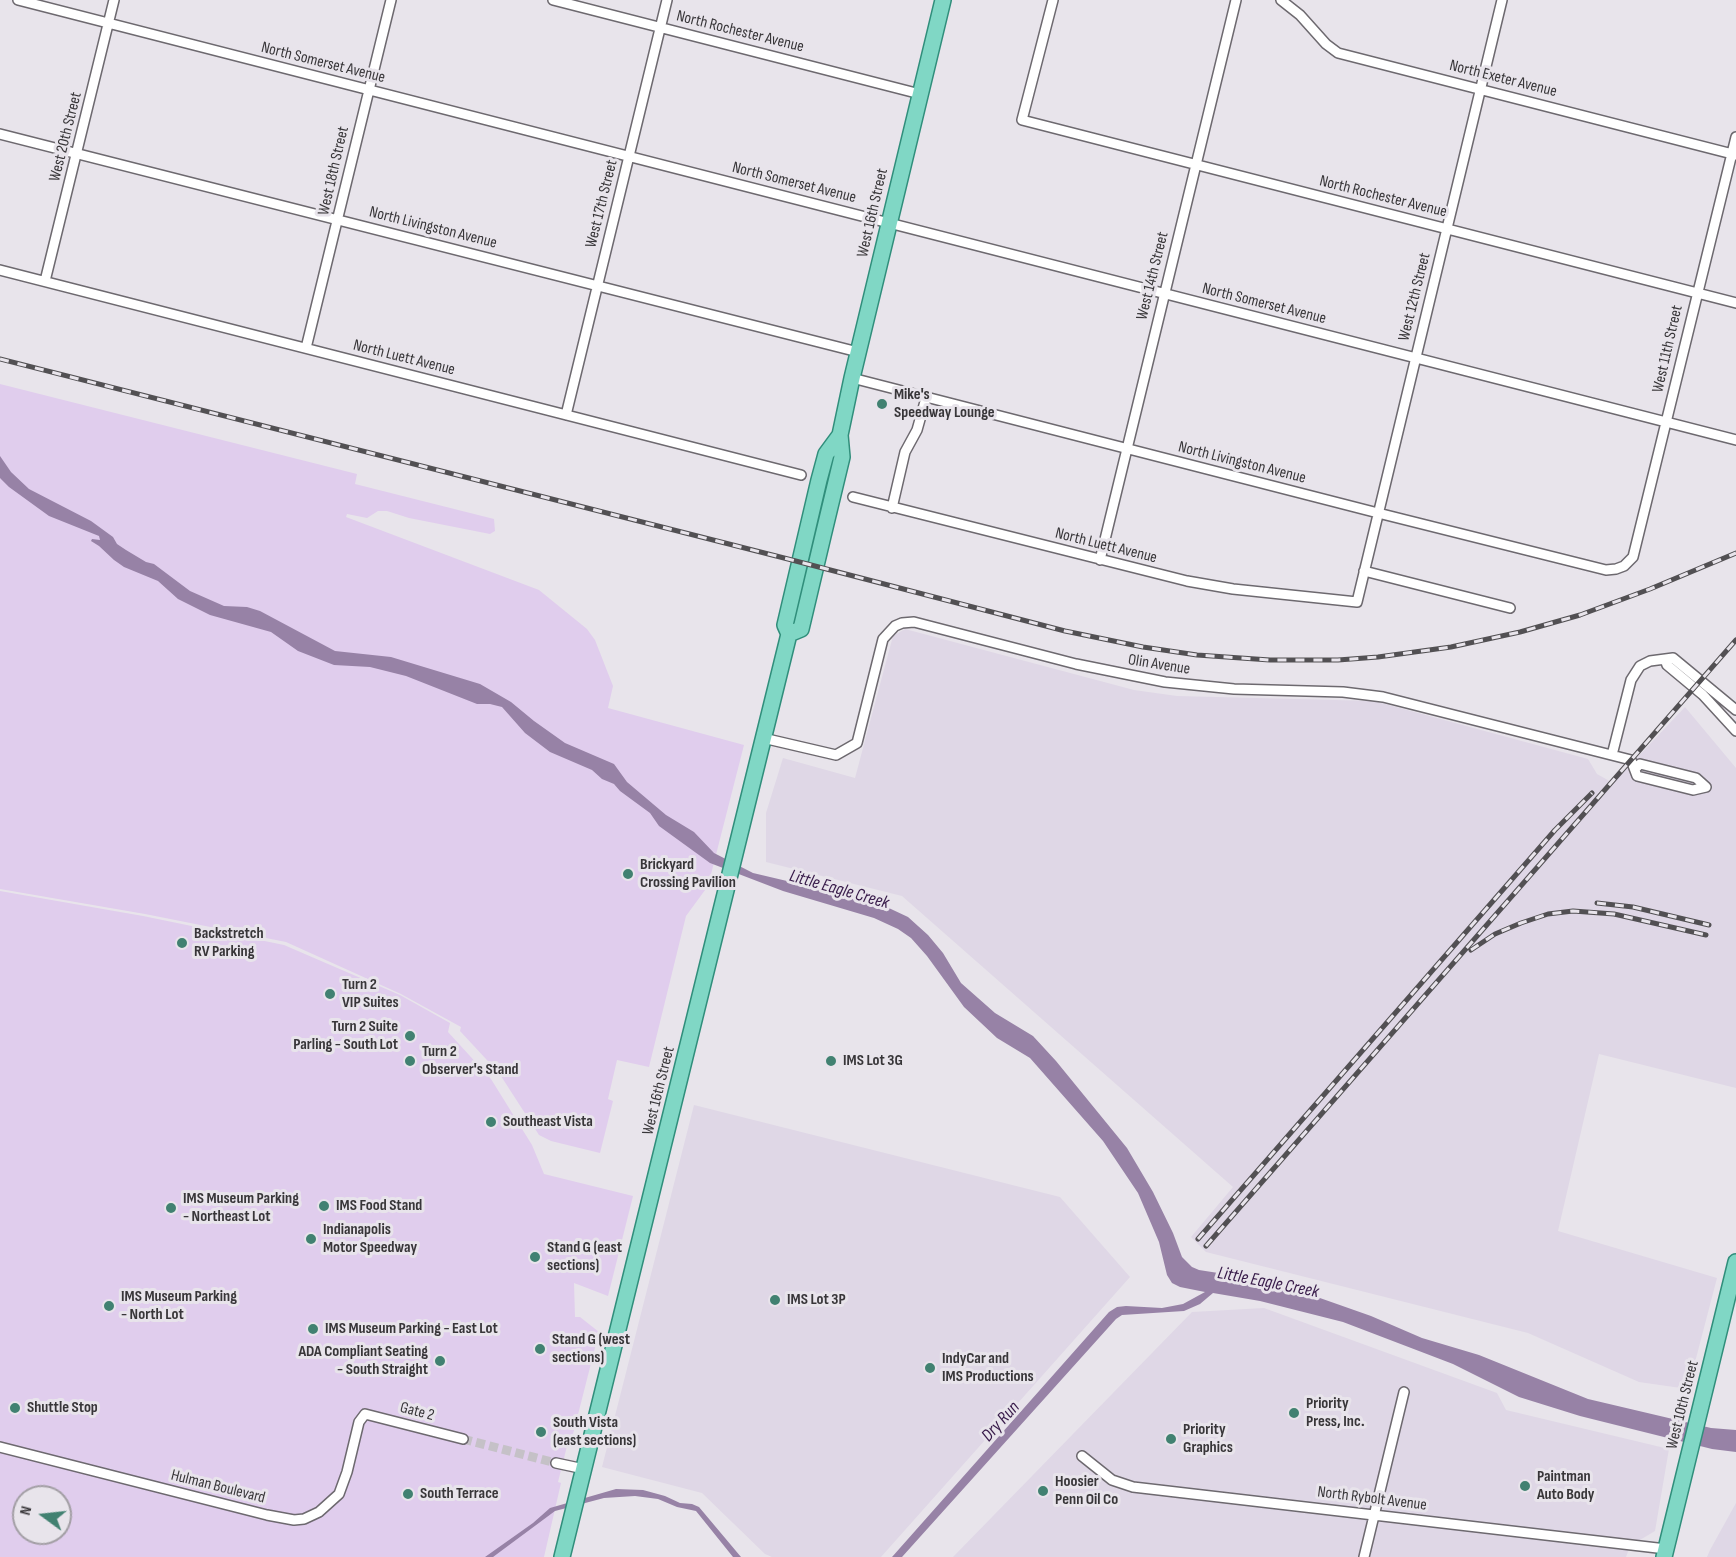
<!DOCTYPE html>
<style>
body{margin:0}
#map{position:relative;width:1736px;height:1557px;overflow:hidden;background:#e8e4eb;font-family:"Sofia Sans Condensed",sans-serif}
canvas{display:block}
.north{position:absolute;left:12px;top:1485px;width:60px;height:60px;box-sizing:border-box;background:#e8e4eb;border:2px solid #a29ea4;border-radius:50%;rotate:285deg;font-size:16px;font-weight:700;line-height:24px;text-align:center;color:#383639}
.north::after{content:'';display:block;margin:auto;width:21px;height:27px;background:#418171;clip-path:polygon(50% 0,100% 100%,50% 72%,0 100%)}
</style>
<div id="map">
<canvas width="1736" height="1557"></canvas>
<div class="north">N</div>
</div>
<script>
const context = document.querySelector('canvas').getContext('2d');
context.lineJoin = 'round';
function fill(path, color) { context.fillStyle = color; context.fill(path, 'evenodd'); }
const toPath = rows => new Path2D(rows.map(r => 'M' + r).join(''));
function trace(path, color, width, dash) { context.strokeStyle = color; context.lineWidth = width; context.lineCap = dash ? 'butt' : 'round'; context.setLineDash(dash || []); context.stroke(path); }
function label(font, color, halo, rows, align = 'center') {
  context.font = font + ' "Sofia Sans Condensed",sans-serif'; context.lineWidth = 6; context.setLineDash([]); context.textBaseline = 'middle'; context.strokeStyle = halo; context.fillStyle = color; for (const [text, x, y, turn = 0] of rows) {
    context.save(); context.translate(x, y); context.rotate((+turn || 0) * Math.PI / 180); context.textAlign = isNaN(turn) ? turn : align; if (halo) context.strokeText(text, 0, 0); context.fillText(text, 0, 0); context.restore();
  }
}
const built = toPath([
 [905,629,1134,690,1177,696,1374,701,1588,759,1597,774,1613,783,1685,707,1736,768,1736,1088,1599,1054,1558,1231,1717,1278,1688,1389,1639,1382,1528,1333,1206,1252,1191,1237,1233,1187,902,896,766,862,766,813,783,758,855,778,893,636],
 [694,1105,1060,1197,1130,1277,881,1557,772,1557,765,1554,702,1493,602,1467],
 [1264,1308,1497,1393,1506,1410,1669,1449,1655,1531,1630,1546,1626,1557,953,1557,1192,1312],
 [1736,1503,1736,1557,1707,1557,1710,1550]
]);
const green = toPath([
 [0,384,357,474,355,484,494,519,495,531,490,534,409,518,387,511,378,511,367,518,347,514,346,517,539,590,587,629,595,640,613,686,608,708,744,745,708,886,686,916,649,1067,617,1060,608,1099,613,1101,600,1153,551,1141,539,1135,499,1073,460,1031,461,1027,401,994,286,942,145,914,0,889],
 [0,891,143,916,284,945,400,995,450,1023,448,1032,491,1079,532,1145,544,1174,633,1196,608,1296,574,1283,575,1317,580,1317,599,1332,570,1446,567,1446,558,1482,561,1483,544,1557,0,1557],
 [24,1497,60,1497,60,1533,24,1533]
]);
const water = toPath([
 [0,456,11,472,29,489,91,521,113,537,117,544,126,550,146,562,154,564,190,591,224,606,247,607,260,611,335,651,391,657,480,684,511,702,534,721,565,743,614,764,627,782,666,815,694,832,714,853,753,873,876,902,908,917,928,935,943,953,961,983,995,1013,1033,1036,1056,1061,1127,1148,1153,1192,1173,1233,1182,1257,1192,1267,1199,1270,1231,1275,1300,1291,1371,1316,1422,1338,1479,1355,1588,1399,1711,1428,1736,1430,1736,1452,1712,1449,1580,1416,1519,1397,1453,1364,1343,1322,1260,1301,1213,1293,1200,1304,1184,1311,1122,1315,1116,1319,902,1557,892,1557,1109,1312,1117,1307,1126,1306,1162,1308,1183,1304,1205,1292,1180,1287,1172,1283,1167,1275,1159,1242,1138,1193,1103,1141,1030,1058,997,1038,964,1007,927,956,911,938,898,929,874,918,783,891,710,863,659,826,650,813,620,791,614,784,602,779,592,770,550,752,525,733,502,707,490,704,477,704,406,676,370,667,334,665,298,651,271,632,210,615,178,599,158,581,124,567,114,560,99,546,91,541,92,539,100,540,99,536,49,516,9,487,0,478],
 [616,1489,643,1490,665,1496,680,1503,692,1504,699,1507,741,1557,733,1557,696,1511,677,1507,658,1499,635,1496,604,1498,555,1511,493,1557,485,1557,533,1523,550,1508]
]);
const streetTunnel = toPath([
 [463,1439,556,1463]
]);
const street = toPath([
 [18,0,1736,440],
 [553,0,920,94],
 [1053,0,1022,120,1736,303],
 [1281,0,1300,15,1326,44,1338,53,1736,155],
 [0,134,858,352],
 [0,270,801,475],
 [45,281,114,0],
 [306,348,391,0],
 [852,378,1378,513,1606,570,1616,569,1624,566,1633,557,1736,137],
 [566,415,667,0],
 [853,497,1187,581,1233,589,1357,602,1502,0],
 [892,508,905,452,917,430,926,398],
 [1100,560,1236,0],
 [1364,571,1510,608],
 [1665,659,1667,665,1703,695,1736,731],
 [763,738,836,755,857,743,883,639,895,626,902,623,914,622,1076,664,1165,682,1234,689,1343,692,1383,697,1631,760,1637,776,1693,790,1706,787],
 [1612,755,1631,680,1640,666,1650,661,1673,658,1736,710],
 [1635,769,1640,764,1696,778,1706,787],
 [0,1447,267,1515,294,1520,304,1519,319,1512,339,1494,347,1472,359,1422,365,1414,463,1439],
 [1082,1456,1112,1480,1133,1487,1666,1549],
 [556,1463,584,1469],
 [1364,1557,1404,1392]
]);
const primary = toPath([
 [789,634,801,629,823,536,842,457,840,435,852,378,943,0],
 [562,1557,789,634,785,625,819,480,826,454,840,435],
 [1664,1557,1736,1262]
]);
const rail = toPath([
 [0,359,788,559,1065,631,1143,647,1197,655,1270,660,1338,660,1378,657,1451,647,1520,632,1580,615,1650,589,1736,553],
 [1597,903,1633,907,1709,925],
 [1471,950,1495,934,1521,923,1548,914,1573,911,1614,914,1706,935],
 [1198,1239,1555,830,1592,793],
 [1206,1246,1736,640]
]);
const markers = [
 [882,404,6,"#418171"],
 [628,874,6,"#418171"],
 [182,943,6,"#418171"],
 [330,994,6,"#418171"],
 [410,1036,6,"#418171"],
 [410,1061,6,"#418171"],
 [831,1061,6,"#418171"],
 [491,1122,6,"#418171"],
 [324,1206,6,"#418171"],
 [171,1208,6,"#418171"],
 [311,1239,6,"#418171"],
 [535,1257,6,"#418171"],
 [775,1300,6,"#418171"],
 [109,1306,6,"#418171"],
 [313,1329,6,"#418171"],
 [540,1349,6,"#418171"],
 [440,1361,6,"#418171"],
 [930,1368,6,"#418171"],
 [15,1408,6,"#418171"],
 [1294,1413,6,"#418171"],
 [541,1432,6,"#418171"],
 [1171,1439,6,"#418171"],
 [1525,1486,6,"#418171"],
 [1043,1491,6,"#418171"],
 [408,1494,6,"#418171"]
];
const streetNames = [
 ["North Rochester Avenue",740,32,14],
 ["North Somerset Avenue",323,63,14],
 ["North Exeter Avenue",1503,79,14],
 ["West 20th Street",66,137,-76],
 ["West 18th Street",334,171,-77],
 ["North Somerset Avenue",794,183,14],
 ["North Rochester Avenue",1383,197,14],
 ["West 17th Street",602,204,-76],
 ["West 16th Street",873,213,-77],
 ["North Livingston Avenue",433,228,14],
 ["West 14th Street",1153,276,-76],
 ["West 12th Street",1415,297,-76],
 ["North Somerset Avenue",1264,304,14],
 ["West 11th Street",1668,349,-77],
 ["North Luett Avenue",404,358,14],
 ["North Livingston Avenue",1242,463,14],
 ["North Luett Avenue",1106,546,14],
 ["Olin Avenue",1159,665,9],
 ["West 16th Street",659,1091,-76],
 ["West 10th Street",1683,1405,-76],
 ["Gate 2",417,1412,15],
 ["Hulman Boulevard",218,1487,14],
 ["North Rybolt Avenue",1372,1499,7]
];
const poiNames = [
 ["Mike's",894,395],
 ["Speedway Lounge",894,413],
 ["Brickyard",640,865],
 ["Crossing Pavilion",640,883],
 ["Backstretch",194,934],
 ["RV Parking",194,952],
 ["Turn 2",342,985],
 ["VIP Suites",342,1003],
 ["Turn 2 Suite",398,1027,"right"],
 ["Parling - South Lot",398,1045,"right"],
 ["Turn 2",422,1052],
 ["Observer's Stand",422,1070],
 ["IMS Lot 3G",843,1061],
 ["Southeast Vista",503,1122],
 ["IMS Museum Parking",183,1199],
 ["- Northeast Lot",183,1217],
 ["IMS Food Stand",336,1206],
 ["Indianapolis",323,1230],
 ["Motor Speedway",323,1248],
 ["Stand G (east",547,1248],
 ["sections)",547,1266],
 ["IMS Museum Parking",121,1297],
 ["- North Lot",121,1315],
 ["IMS Lot 3P",787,1300],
 ["IMS Museum Parking - East Lot",325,1329],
 ["Stand G (west",552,1340],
 ["sections)",552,1358],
 ["ADA Compliant Seating",428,1352,"right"],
 ["- South Straight",428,1370,"right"],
 ["IndyCar and",942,1359],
 ["IMS Productions",942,1377],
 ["Priority",1306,1404],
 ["Press, Inc.",1306,1422],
 ["Shuttle Stop",27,1408],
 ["South Vista",553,1423],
 ["(east sections)",553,1441],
 ["Priority",1183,1430],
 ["Graphics",1183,1448],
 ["Paintman",1537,1477],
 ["Auto Body",1537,1495],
 ["Hoosier",1055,1482],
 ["Penn Oil Co",1055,1500],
 ["South Terrace",420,1494]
];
const waterNames = [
 ["Little Eagle Creek",839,890,16],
 ["Little Eagle Creek",1268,1283,11],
 ["Dry Run",1001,1422,-48]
];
fill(built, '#dfd7e6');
fill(green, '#e0cded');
fill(water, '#9782a6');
trace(streetTunnel, '#c5c1c7', 9, [9, 4.5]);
trace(street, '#6d696f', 12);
trace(primary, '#308e7b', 18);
trace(street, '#fff', 9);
trace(primary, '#80d7c5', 15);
trace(rail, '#525053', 5);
trace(rail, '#e8e4eb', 3, [9]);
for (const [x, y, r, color] of markers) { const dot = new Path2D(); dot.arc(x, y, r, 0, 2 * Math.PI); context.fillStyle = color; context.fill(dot); trace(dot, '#e8e4eb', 2); }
label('16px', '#383639', '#e8e4eb', streetNames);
label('bold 16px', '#383639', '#e8e4eb', poiNames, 'left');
label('italic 18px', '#371a49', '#e8e4eb', waterNames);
</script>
